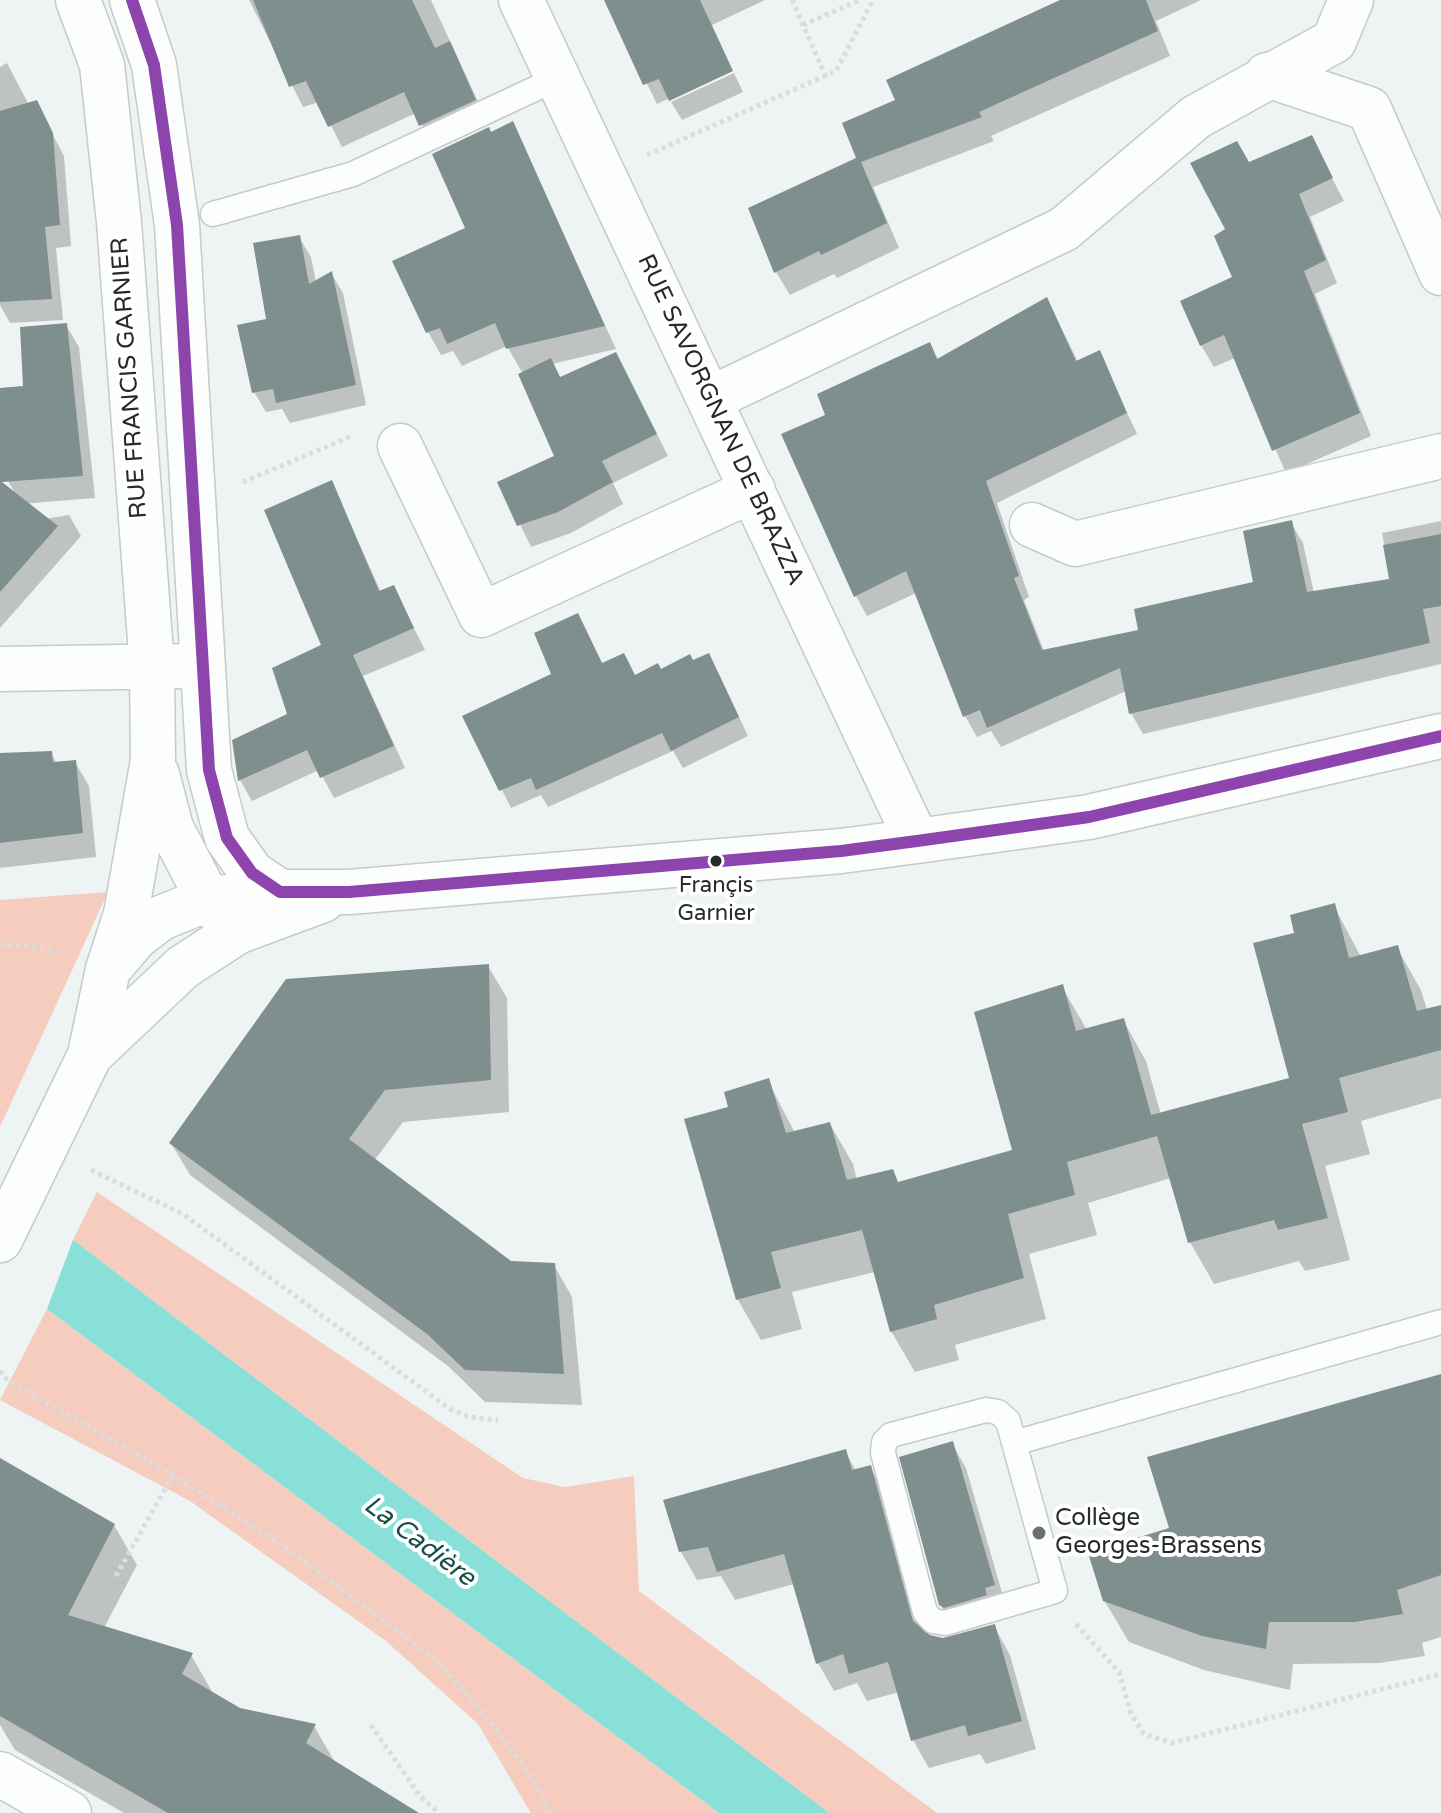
<!DOCTYPE html>
<meta charset="utf-8">
<style>
body{margin:0}
canvas{display:block;background:#eef4f3}
</style>
<canvas width="1441" height="1813"></canvas>
<script>
const context = document.querySelector('canvas').getContext('2d');
context.lineJoin = 'round';
function fill(path, color) { context.fillStyle = color; context.fill(path, 'evenodd'); }
const toPath = rows => new Path2D(rows.map(r => 'M' + r).join(''));
function trace(path, color, width, dash) { context.strokeStyle = color; context.lineWidth = width; context.lineCap = dash ? 'butt' : 'round'; context.setLineDash(dash || []); context.stroke(path); }
function label(font, color, halo, rows, align = 'center') {
  context.font = font + ' "Varela Round",sans-serif'; context.lineWidth = 8; context.setLineDash([]); context.textBaseline = 'middle'; context.strokeStyle = halo; context.fillStyle = color; for (const [text, x, y, turn = 0] of rows) {
    context.save(); context.translate(x, y); context.rotate((+turn || 0) * Math.PI / 180); context.textAlign = isNaN(turn) ? turn : align; if (halo) context.strokeText(text, 0, 0); context.fillText(text, 0, 0); context.restore();
  }
}
const green = toPath([
 [108,892,0,1127,0,900],
 [97,1192,523,1478,565,1487,634,1476,639,1591,937,1813,829,1813,73,1240],
 [47,1309,719,1813,531,1813,478,1724,386,1641,190,1501,0,1400]
]);
const water = toPath([
 [73,1240,829,1813,719,1813,47,1309]
]);
const shadow = toPath([
 [249,0,431,0,487,121,433,146,416,113,342,147,319,102,303,107],
 [606,0,765,0,712,25,732,69,657,104],
 [1065,0,1201,0,1156,21,1170,56,991,136,994,141,873,187,899,248,837,278,834,274,790,295,776,272,898,101],
 [7,63,29,105,36,103,64,156,71,246,56,248,63,320,10,323,0,305,0,67],
 [734,73,743,92,682,120,671,102],
 [512,124,616,349,552,364,560,379,616,354,668,456,613,483,623,504,571,533,531,547,500,483,557,456,523,374,507,346,462,366,453,351,441,355,428,332,467,229,491,134],
 [1311,138,1344,201,1310,217,1337,283,1315,294,1371,436,1286,473,1235,358,1214,367,1201,345,1235,278,1228,230,1248,165],
 [299,237,311,257,316,282,331,273,343,293,366,405,290,423,282,409,266,412,254,392,268,321],
 [1047,299,1078,362,1099,352,1137,434,997,503,1029,597,1024,600,1044,651,1141,631,1256,584,1291,523,1303,543,1314,593,1391,581,1382,533,1441,521,1441,664,1143,734,1131,713,1126,691,1001,747,991,731,977,737,965,716,916,593,867,616,856,596,827,416,929,344,939,360],
 [66,325,79,347,95,498,21,504,8,481,25,387],
 [331,482,381,592,393,587,425,650,363,676,405,768,334,798,319,770,252,801,240,780,234,741,289,715,323,646],
 [69,515,81,536,0,628,0,526],
 [578,616,603,665,635,677,693,663,719,674,748,736,683,768,673,751,548,807,541,795,511,808,465,717,553,675],
 [51,753,57,764,75,762,89,786,96,857,0,868,0,755],
 [1334,906,1361,957,1397,948,1421,990,1427,1010,1441,1007,1441,1098,1361,1121,1370,1154,1325,1166,1350,1260,1305,1271,1299,1261,1214,1284,1190,1242,1171,1178,1088,1203,1097,1235,1029,1254,1046,1319,955,1345,959,1360,915,1372,891,1331,875,1272,792,1292,802,1329,761,1340,738,1300,686,1121,731,1109,768,1081,795,1133,830,1124,853,1164,857,1180,899,1184,1014,1152,1062,987,1087,1030,1123,1020,1146,1061,1161,1115,1291,1080,1296,935],
 [488,966,507,998,509,1112,403,1122,374,1161,510,1263,554,1265,572,1297,582,1405,485,1402,448,1366,190,1175,171,1143],
 [1441,1376,1441,1637,1422,1643,1425,1656,1380,1663,1293,1664,1290,1690,1204,1670,1129,1642,1104,1600,1171,1529],
 [952,1444,966,1468,1007,1610,955,1629,940,1604],
 [845,1451,856,1471,870,1467,886,1495,924,1633,943,1640,994,1626,1010,1655,1036,1749,986,1764,980,1754,929,1768,913,1740,899,1692,867,1701,857,1683,834,1691,818,1663,794,1584,735,1600,721,1576,697,1580,681,1552,666,1501],
 [0,1478,114,1525,137,1565,104,1628,191,1655,214,1695,240,1709,314,1726,336,1764,397,1813,124,1813,15,1750,0,1725]
]);
const building = toPath([
 [253,0,412,0,435,48,450,41,476,100,419,126,404,92,328,127,306,81,289,87],
 [604,0,700,0,733,71,669,101,659,79,643,85],
 [1060,0,1146,0,1158,31,979,112,982,117,861,162,887,223,821,255,819,251,774,273,748,208,856,158,842,123,895,100,886,80],
 [37,100,53,133,60,225,45,227,52,299,0,302,0,111],
 [513,121,605,326,506,349,495,323,447,344,440,328,426,333,392,261,465,228,432,154,489,127,491,132],
 [1312,135,1333,178,1299,194,1326,260,1304,271,1360,413,1272,451,1224,335,1200,346,1180,301,1232,277,1214,236,1225,229,1190,163,1237,141,1249,162],
 [300,235,309,284,332,271,356,385,276,403,273,389,252,393,237,325,266,319,253,243],
 [1047,297,1076,361,1100,350,1127,413,986,481,1019,576,1014,578,1042,650,1138,630,1134,609,1253,582,1243,531,1292,520,1307,592,1389,579,1383,545,1441,534,1441,606,1423,609,1430,643,1129,714,1120,668,987,728,980,710,963,717,906,571,854,597,781,434,825,415,817,394,930,342,937,359],
 [67,323,83,476,2,482,58,526,0,592,0,388,23,386,20,327],
 [616,352,657,434,602,461,613,482,558,512,517,526,497,482,554,456,518,374,551,358,560,377],
 [332,480,379,591,394,585,414,628,353,655,394,746,320,778,307,750,238,781,232,740,287,714,272,668,321,645,264,510],
 [578,613,602,663,624,653,635,675,658,663,661,669,690,654,693,660,709,653,739,717,671,751,662,733,536,790,531,778,499,791,462,716,551,674,534,633],
 [52,751,53,762,76,760,83,833,0,843,0,753],
 [1335,903,1349,958,1398,945,1417,1011,1441,1005,1441,1050,1339,1078,1348,1112,1302,1124,1328,1218,1278,1230,1274,1220,1188,1243,1151,1115,1289,1078,1253,943,1294,933,1290,915],
 [489,964,491,1080,385,1090,349,1139,511,1261,555,1263,564,1374,465,1370,427,1334,169,1143,286,979],
 [1063,984,1076,1031,1124,1018,1157,1136,1067,1162,1075,1195,1008,1214,1024,1278,934,1305,937,1319,890,1332,862,1230,771,1252,781,1288,736,1300,684,1119,728,1107,724,1092,769,1078,786,1133,830,1122,847,1180,893,1169,898,1182,1012,1150,974,1012],
 [1441,1374,1441,1575,1397,1590,1403,1614,1355,1622,1269,1622,1266,1649,1202,1636,1103,1601,1088,1553,1169,1528,1147,1457],
 [953,1441,995,1585,985,1588,987,1595,944,1608,939,1605,899,1457],
 [846,1449,852,1470,871,1465,913,1621,930,1635,943,1638,995,1624,1022,1721,968,1736,965,1725,911,1741,888,1662,849,1674,843,1654,816,1664,784,1554,717,1572,708,1547,679,1552,663,1500],
 [0,1458,115,1524,68,1615,193,1653,182,1674,240,1708,316,1724,306,1743,419,1813,168,1813,0,1716]
]);
const path = toPath([
 [792,0,826,77],
 [803,25,860,0],
 [647,155,836,71,873,0],
 [243,482,352,436],
 [0,944,47,948,62,953],
 [91,1170,183,1214,450,1409,469,1417,498,1420],
 [0,1371,8,1381,173,1475,282,1545,434,1658,485,1715,533,1779,550,1813],
 [116,1576,173,1475],
 [1076,1624,1119,1672,1131,1714,1144,1734,1172,1743,1441,1674],
 [371,1725,420,1796,439,1813]
]);
const service = toPath([
 [213,214,353,174,558,78],
 [986,1410,998,1412,1008,1421,1055,1591,945,1623,933,1621,925,1612,883,1453,884,1442,891,1435,986,1410],
 [1014,1443,1441,1322]
]);
const minor = toPath([
 [132,0,154,65,177,225,209,770,227,838,252,873,280,892,349,892,841,851,917,841,1089,817,1441,736],
 [521,0,917,841],
 [1267,75,1369,109,1441,273],
 [710,399,1064,229,1196,117,1334,41,1351,0],
 [400,446,481,615,753,490],
 [1032,525,1075,544,1441,456],
 [0,669,182,666],
 [157,774,171,828,208,899,226,920],
 [113,964,136,937,161,918,208,899,280,892],
 [90,1055,183,967,237,932,323,900],
 [0,1240,90,1055,108,969,126,914,153,760,152,667,119,222,102,65,78,0],
 [0,1774,69,1813]
]);
const bus1 = toPath([
 [132,0,154,65,177,225,209,770,227,838,252,873,280,892,349,892,841,851,917,841,1089,817,1441,736]
]);
const markers = [
 [716,861,7,"#262a29"],
 [1039,1533,8,"#6c7170"]
];
const busNames = [
 ["Françis",716,886],
 ["Garnier",716,914]
];
const streetNames = [
 ["RUE FRANCIS GARNIER",130,378,-94],
 ["RUE SAVORGNAN DE BRAZZA",720,420,65]
];
const poiNames = [
 ["Collège",1055,1519],
 ["Georges-Brassens",1055,1547]
];
const waterNames = [
 ["La Cadière",419,1542,37]
];
fill(green, '#f6ccbf');
fill(water, '#88e0d8');
fill(shadow, '#0003');
fill(building, '#7f8f8e');
trace(service, '#c6caca', 27);
trace(minor, '#c6caca', 47);
trace(path, '#dbdddd', 5, [4, 4]);
trace(service, '#fcfdfd', 24);
trace(minor, '#fcfdfd', 44);
trace(bus1, '#8e44ad', 12);
for (const [x, y, r, color] of markers) { const dot = new Path2D(); dot.arc(x, y, r, 0, 2 * Math.PI); context.fillStyle = color; context.fill(dot); trace(dot, '#fff', 3); }
label('22px', '#262a29', '#fff', busNames);
label('24px', '#262a29', '#fff', streetNames);
label('24px', '#262a29', '#fff', poiNames, 'left');
label('italic 26px', '#194f4a', '#fff', waterNames);
</script>
